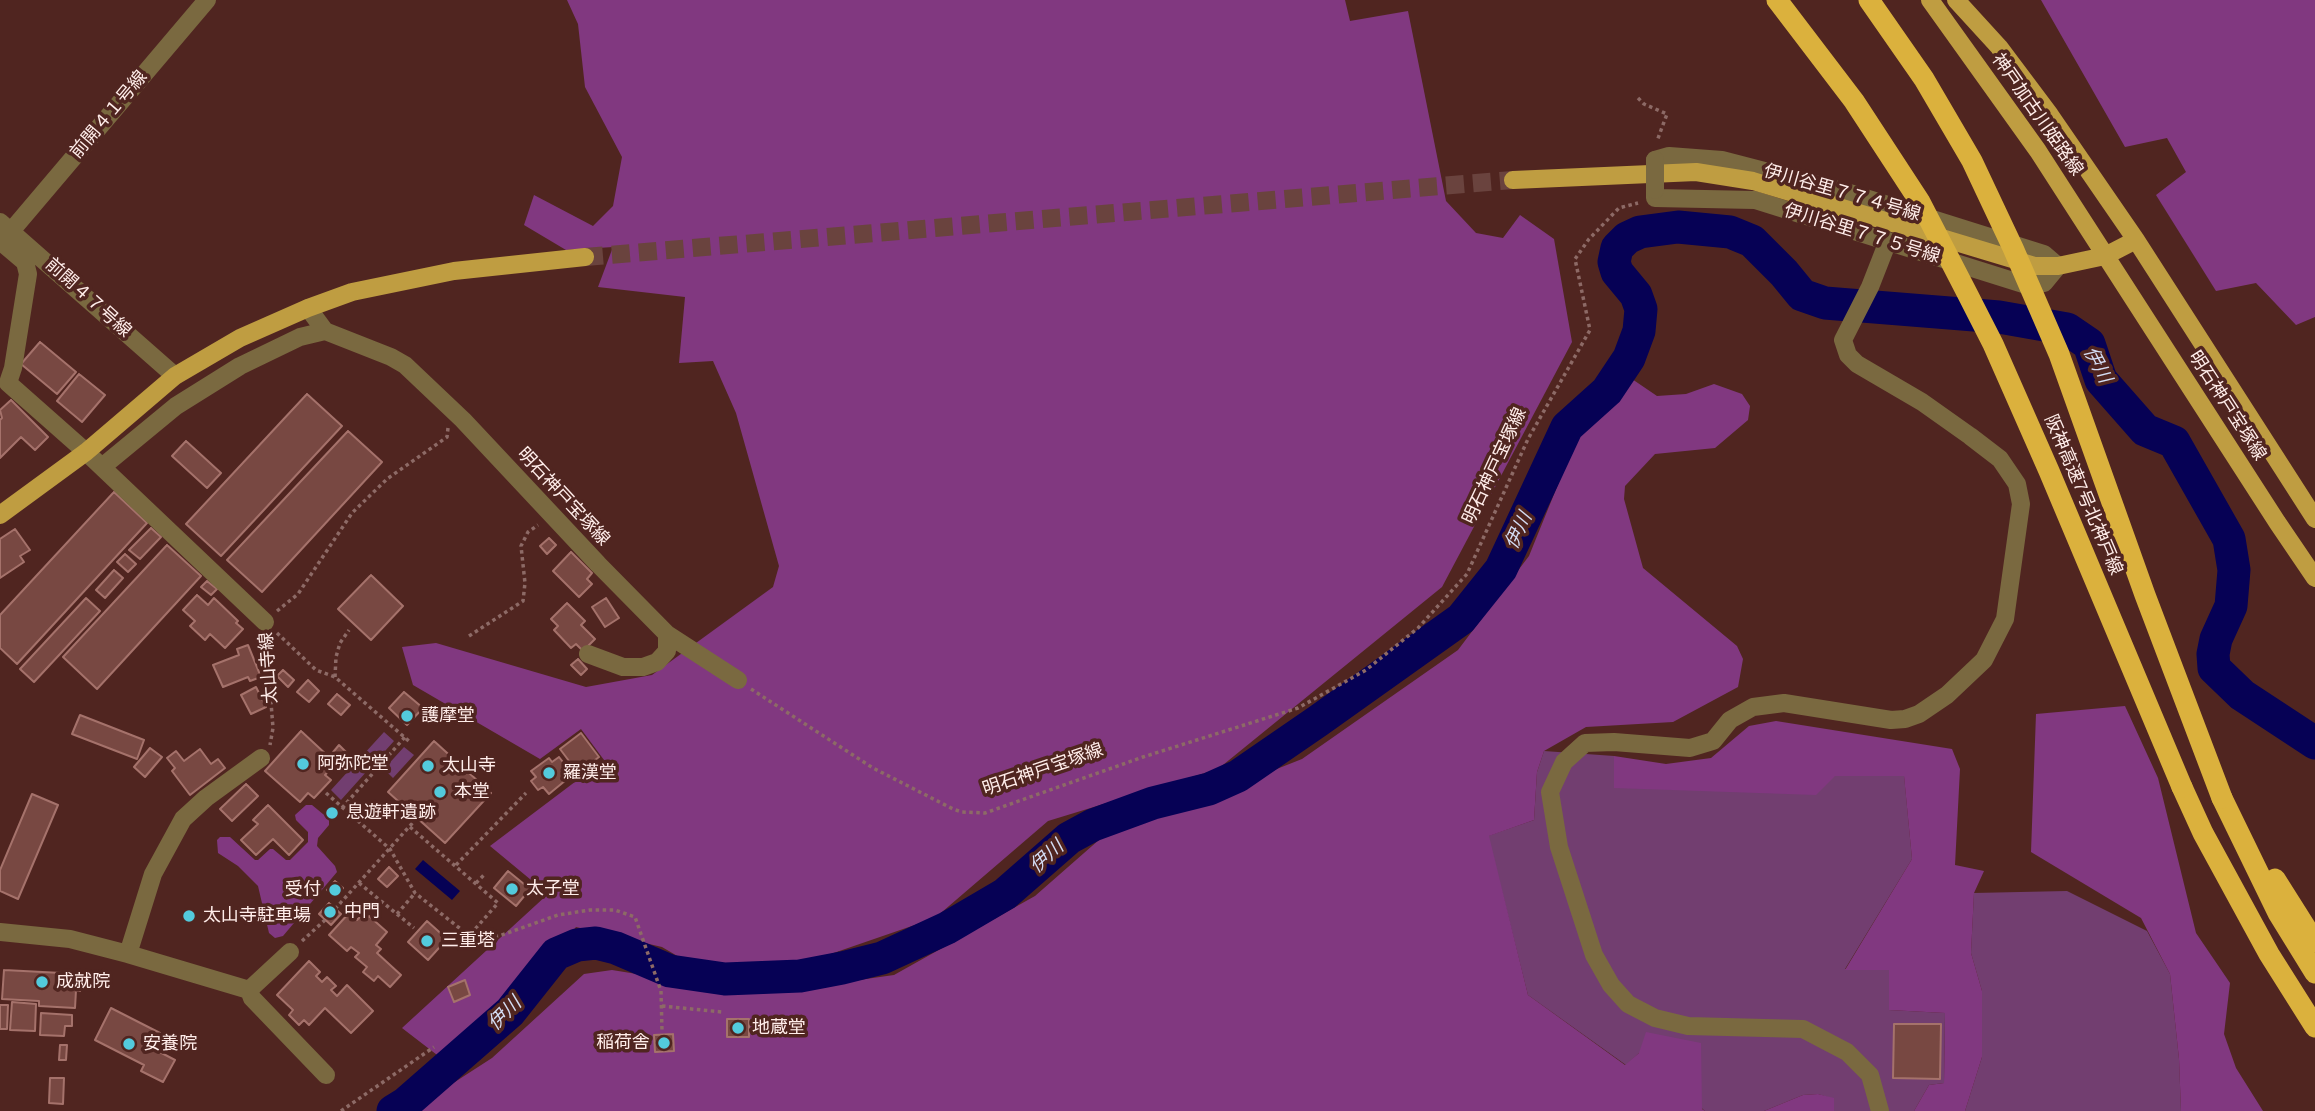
<!DOCTYPE html>
<meta charset="utf-8">
<style>
body{margin:0}
canvas{display:block;background:#502520}
</style>
<canvas width="2315" height="1111"></canvas>
<script>
const context = document.querySelector('canvas').getContext('2d');
context.lineJoin = 'round';
function fill(path, color) { context.fillStyle = color; context.fill(path, 'evenodd'); }
const toPath = rows => new Path2D(rows.map(r => 'M' + r).join(''));
function trace(path, color, width, dash) { context.strokeStyle = color; context.lineWidth = width; context.lineCap = dash ? 'butt' : 'round'; context.setLineDash(dash || []); context.stroke(path); }
function label(font, color, halo, rows, align = 'center') {
  context.font = font + ' Arial,"Noto Sans JP",sans-serif'; context.lineWidth = 7; context.setLineDash([]); context.textBaseline = 'middle'; context.strokeStyle = halo; context.fillStyle = color; for (const [text, x, y, turn = 0] of rows) {
    context.save(); context.translate(x, y); context.rotate((+turn || 0) * Math.PI / 180); context.textAlign = isNaN(turn) ? turn : align; if (halo) context.strokeText(text, 0, 0); context.fillText(text, 0, 0); context.restore();
  }
}
const green = toPath([
 [384,732,394,741,341,800,331,790],
 [404,747,414,755,393,778,384,769],
 [1544,751,1614,756,1614,788,1835,776,1904,775,1912,859,1845,969,1889,970,1889,1010,1945,1013,1944,1083,1929,1085,1914,1111,1834,1111,1834,1099,1818,1094,1803,1095,1764,1111,1705,1111,1639,1053,1626,1065,1528,995,1488,836,1534,820,1537,772],
 [2067,891,2147,931,2170,974,2179,1059,2181,1111,1965,1111,1982,1057,1982,991,1971,953,1974,893]
]);
const forest = toPath([
 [567,0,1345,0,1350,21,1408,11,1446,201,1476,233,1503,238,1520,215,1554,239,1572,342,1442,587,1218,769,1048,821,935,918,819,958,773,965,691,964,662,947,576,927,507,1008,441,1058,402,1028,548,894,490,846,604,760,581,729,540,759,413,685,402,647,436,643,586,687,652,675,773,587,779,566,736,413,713,361,679,363,685,297,598,287,613,247,566,250,524,225,534,195,593,226,613,206,622,157,585,87,578,24],
 [2041,0,2315,0,2315,317,2296,325,2256,283,2216,291,2156,195,2186,172,2167,138,2125,147],
 [1632,379,1657,396,1686,394,1714,384,1742,394,1750,406,1748,420,1715,448,1655,454,1625,486,1624,499,1643,568,1737,646,1743,659,1738,687,1673,722,1586,727,1544,751,1537,772,1534,820,1489,836,1528,995,1625,1065,1639,1053,1646,1032,1701,1043,1702,1109,1705,1111,410,1111,492,1058,584,974,612,970,760,994,894,975,1035,896,1100,839,1302,759,1458,650,1529,556,1578,435],
 [2125,706,2158,778,2196,933,2230,983,2224,1034,2236,1068,2263,1111,2181,1111,2179,1059,2170,974,2141,918,2031,852,2036,714],
 [1776,721,1952,749,1960,769,1955,865,1984,871,1974,893,1971,953,1982,991,1982,1057,1965,1111,1914,1111,1929,1085,1944,1083,1945,1013,1889,1010,1889,970,1845,970,1912,859,1904,776,1835,776,1816,795,1614,788,1614,756,1666,764,1711,758,1749,726],
 [306,805,312,805,329,819,329,825,318,838,317,846,335,866,337,872,283,936,275,938,269,933,258,886,238,866,218,853,217,840,220,837,230,837,255,860,258,860,270,849,273,849,286,860,290,860,308,842,308,832,296,820,295,815],
 [1818,1094,1834,1098,1834,1111,1764,1111,1803,1095]
]);
const water = toPath([
 [423,860,460,891,452,900,415,869]
]);
const river = toPath([
 [393,1111,406,1103,510,1012,556,954,577,945,596,943,616,948,670,971,725,979,800,976,842,968,882,958,947,928,1005,894,1069,838,1093,825,1153,803,1209,789,1238,776,1318,721,1461,619,1501,569,1567,427,1607,391,1629,358,1639,331,1641,309,1636,295,1617,272,1614,262,1617,248,1627,238,1640,232,1678,227,1730,232,1752,241,1784,273,1802,295,1825,303,1999,317,2067,329,2089,344,2101,380,2145,430,2174,442,2229,539,2234,570,2231,606,2216,639,2213,654,2214,668,2242,695,2315,743]
]);
const building = toPath([
 [40,342,76,372,57,394,21,364,40,342],
 [79,374,105,395,82,422,57,401,79,374],
 [307,394,342,426,221,556,186,524,307,394],
 [11,400,48,437,35,450,21,437,0,458,0,420,2,418,0,410,11,400],
 [348,431,382,462,262,592,227,560,348,431],
 [186,441,221,473,207,488,172,456,186,441],
 [114,492,147,523,17,664,0,648,0,615,114,492],
 [151,528,161,537,140,559,129,550,151,528],
 [15,529,30,550,20,556,24,562,0,578,0,539,15,529],
 [549,538,556,545,547,554,540,546,549,538],
 [167,545,201,576,97,689,63,657,167,545],
 [571,552,592,573,587,579,592,584,579,597,553,571,571,552],
 [125,554,136,564,128,572,117,562,125,554],
 [114,570,123,578,105,598,96,590,114,570],
 [371,575,403,606,371,640,338,609,371,575],
 [207,581,217,589,211,595,201,587,207,581],
 [197,595,208,605,214,598,238,621,236,623,243,629,225,648,210,634,205,640,190,626,195,621,183,610,197,595],
 [86,598,100,611,34,682,20,669,86,598],
 [606,598,619,618,605,627,592,607,606,598],
 [567,603,585,621,581,625,595,639,583,651,576,644,571,648,554,630,558,626,551,619,567,603],
 [248,645,261,677,250,681,248,677,223,687,213,665,239,655,237,649,248,645],
 [578,659,587,669,581,675,571,665,578,659],
 [283,670,294,680,288,687,277,676,283,670],
 [308,680,319,691,309,702,297,692,308,680],
 [256,687,266,707,251,714,241,695,256,687],
 [404,692,423,708,407,725,389,708,404,692],
 [337,694,350,705,341,715,328,704,337,694],
 [80,715,144,740,137,759,72,734,80,715],
 [301,731,329,757,339,745,346,752,325,775,331,780,314,798,308,793,300,802,265,771,301,731],
 [581,733,599,757,578,773,560,749,581,733],
 [434,741,491,793,445,843,388,792,434,741],
 [150,748,162,757,145,777,134,767,150,748],
 [200,749,211,764,218,759,225,768,190,795,172,771,175,768,167,758,176,751,184,761,200,749],
 [559,757,570,771,563,776,566,780,549,794,543,787,538,790,531,781,536,777,531,771,549,758,552,762,559,757],
 [246,784,258,796,232,821,220,809,246,784],
 [32,794,58,805,18,899,0,891,0,870,32,794],
 [268,805,303,840,289,855,273,839,256,855,241,840,258,824,253,820,268,805],
 [389,867,398,876,387,887,378,879,389,867],
 [508,871,530,889,516,906,494,888,508,871],
 [335,881,343,888,335,897,327,890,335,881],
 [329,903,341,914,331,925,319,914,329,903],
 [349,913,357,920,361,916,366,920,369,916,387,932,376,945,381,949,377,953,401,975,390,987,378,976,374,981,363,972,367,967,355,957,359,953,351,947,347,951,329,935,349,913],
 [427,921,447,939,428,960,408,942,427,921],
 [309,961,320,972,316,976,322,982,327,977,336,986,331,990,337,996,347,985,373,1011,351,1033,325,1008,309,1025,304,1020,299,1025,289,1015,293,1010,277,995,309,961],
 [4,970,81,974,80,991,76,990,75,1008,39,1006,39,1001,2,999,4,970],
 [465,980,470,995,454,1002,448,987,465,980],
 [12,1002,36,1004,35,1031,10,1030,12,1002],
 [0,1005,8,1005,7,1029,0,1029,0,1005],
 [111,1008,160,1033,152,1048,175,1060,163,1082,141,1071,144,1065,95,1040,111,1008],
 [41,1013,72,1015,72,1026,65,1026,64,1036,40,1035,41,1013],
 [727,1019,749,1019,749,1037,727,1037,727,1019],
 [1894,1024,1941,1024,1940,1079,1893,1078,1894,1024],
 [673,1034,674,1051,655,1052,654,1035,673,1034],
 [60,1045,67,1045,66,1060,59,1060,60,1045],
 [50,1078,64,1078,63,1104,49,1103,50,1078]
]);
const majorTunnel = toPath([
 [585,257,1513,180]
]);
const path = toPath([
 [1638,98,1644,104,1667,114,1657,141],
 [277,611,298,594,352,513,387,479,447,437,448,428],
 [277,633,316,670,335,677,410,742],
 [469,636,523,601,525,583,521,546,528,532,538,525],
 [266,638,273,728,270,745],
 [335,677,336,657,340,643,349,630],
 [751,689,873,768,953,809,962,812,985,813,1143,757,1298,708,1366,670,1418,628,1467,574,1528,439,1590,330,1575,259,1589,239,1619,208,1638,203],
 [326,793,390,849,415,893,472,938,499,936,558,915,590,910,615,910,635,917,661,991,662,1031],
 [342,808,405,737],
 [410,827,498,903,469,936],
 [456,865,526,793],
 [359,883,414,928],
 [476,883,484,875],
 [335,909,417,818],
 [397,914,415,893],
 [302,941,325,920],
 [662,1006,722,1012],
 [341,1111,434,1047]
]);
const minor = toPath([
 [1655,160,1669,156,1722,160,1853,194,2044,254,2058,266,2044,283,2026,285,1755,200,1655,198,1655,190],
 [0,222,175,376],
 [12,230,207,0],
 [0,241,25,262,28,274,13,368,8,383,86,452,265,622],
 [308,308,325,331,391,357,405,365,463,420,598,564,667,634,738,680],
 [102,467,176,406,240,366,300,337,325,331],
 [588,654,623,667,643,667,657,662,667,651,667,634],
 [0,932,70,939,128,954,153,874,183,819,206,798,261,758],
 [128,954,249,990,290,952],
 [249,990,252,998,326,1075],
 [1880,1111,1870,1075,1847,1052,1803,1029,1688,1026,1655,1018,1628,1004,1611,985,1594,955,1559,847,1550,792,1564,762,1585,743,1614,742,1690,748,1713,741,1730,720,1753,707,1784,703,1891,720,1905,719,1919,714,1947,695,1984,660,2005,619,2021,504,2017,484,2000,459,1970,436,1922,402,1857,364,1848,355,1843,340,1870,287,1888,241]
]);
const major = toPath([
 [1930,0,2038,151,2277,522,2315,578],
 [1956,0,1999,47,2050,115,2136,240,2315,519],
 [1513,180,1696,172,1753,181,2035,266,2058,266,2105,256,2136,240],
 [0,515,86,452,175,376,240,338,308,308,352,292,454,271,585,257]
]);
const highway = toPath([
 [2182,787,2203,833,2269,954,2315,1027],
 [2222,798,2278,913,2315,973],
 [2275,879,2315,942]
]);
const minorBridge = toPath([
 [1655,160,1655,190]
]);
const highwayBridge = toPath([
 [1777,0,1854,101,1920,202,1968,295,1993,344,2049,471,2182,787],
 [1869,0,1924,79,1972,161,2013,248,2059,354,2145,595,2222,798]
]);
const markers = [
 [407,716,7,"#53cadc"],
 [303,764,7,"#53cadc"],
 [428,766,7,"#53cadc"],
 [549,773,7,"#53cadc"],
 [440,792,7,"#53cadc"],
 [332,813,7,"#53cadc"],
 [512,889,7,"#53cadc"],
 [335,890,7,"#53cadc"],
 [330,912,7,"#53cadc"],
 [189,916,7,"#53cadc"],
 [427,941,7,"#53cadc"],
 [42,982,7,"#53cadc"],
 [738,1028,7,"#53cadc"],
 [664,1043,7,"#53cadc"],
 [129,1044,7,"#53cadc"]
];
const streetNames = [
 ["前開４１号線",109,115,-50],
 ["神戸加古川姫路線",2037,115,55],
 ["伊川谷里７７４号線",1842,193,16],
 ["伊川谷里７７５号線",1862,234,17],
 ["前開４７号線",88,298,42],
 ["明石神戸宝塚線",2227,406,57],
 ["明石神戸宝塚線",1495,466,-65],
 ["阪神高速7号北神戸線",2083,495,67],
 ["明石神戸宝塚線",563,497,47],
 ["太山寺線",269,668,-94],
 ["明石神戸宝塚線",1043,770,-19]
];
const poiNames = [
 ["護摩堂",421,716],
 ["阿弥陀堂",317,764],
 ["太山寺",442,766],
 ["羅漢堂",563,773],
 ["本堂",454,792],
 ["息遊軒遺跡",346,813],
 ["太子堂",526,889],
 ["受付",321,890,"right"],
 ["中門",344,912],
 ["太山寺駐車場",203,916],
 ["三重塔",441,941],
 ["成就院",56,982],
 ["地蔵堂",752,1028],
 ["稲荷舎",650,1043,"right"],
 ["安養院",143,1044]
];
const waterNames = [
 ["伊川",2097,365,62],
 ["伊川",1519,531,-65],
 ["伊川",1047,857,-42],
 ["伊川",505,1014,-45]
];
fill(green, '#723e70');
fill(forest, '#813880');
fill(water, '#060155');
trace(river, '#060155', 33);
fill(building, '#784842');
trace(building, '#a5726b', 2);
trace(majorTunnel, '#6a433e', 18, [18, 9]);
trace(path, '#8d6a66', 3.5, [3.5, 3.5]);
trace(minor, '#7a6940', 18);
trace(major, '#bf9d41', 18);
trace(highway, '#dbb13d', 21);
trace(minorBridge, '#7a6940', 18);
trace(highwayBridge, '#dbb13d', 21);
for (const [x, y, r, color] of markers) { const dot = new Path2D(); dot.arc(x, y, r, 0, 2 * Math.PI); context.fillStyle = color; context.fill(dot); trace(dot, '#502520', 2.5); }
label('18px', '#ffedea', '#502520', streetNames);
label('18px', '#ffedea', '#502520', poiNames, 'left');
label('italic 19px', '#d4ddf4', '#502520', waterNames);
</script>
